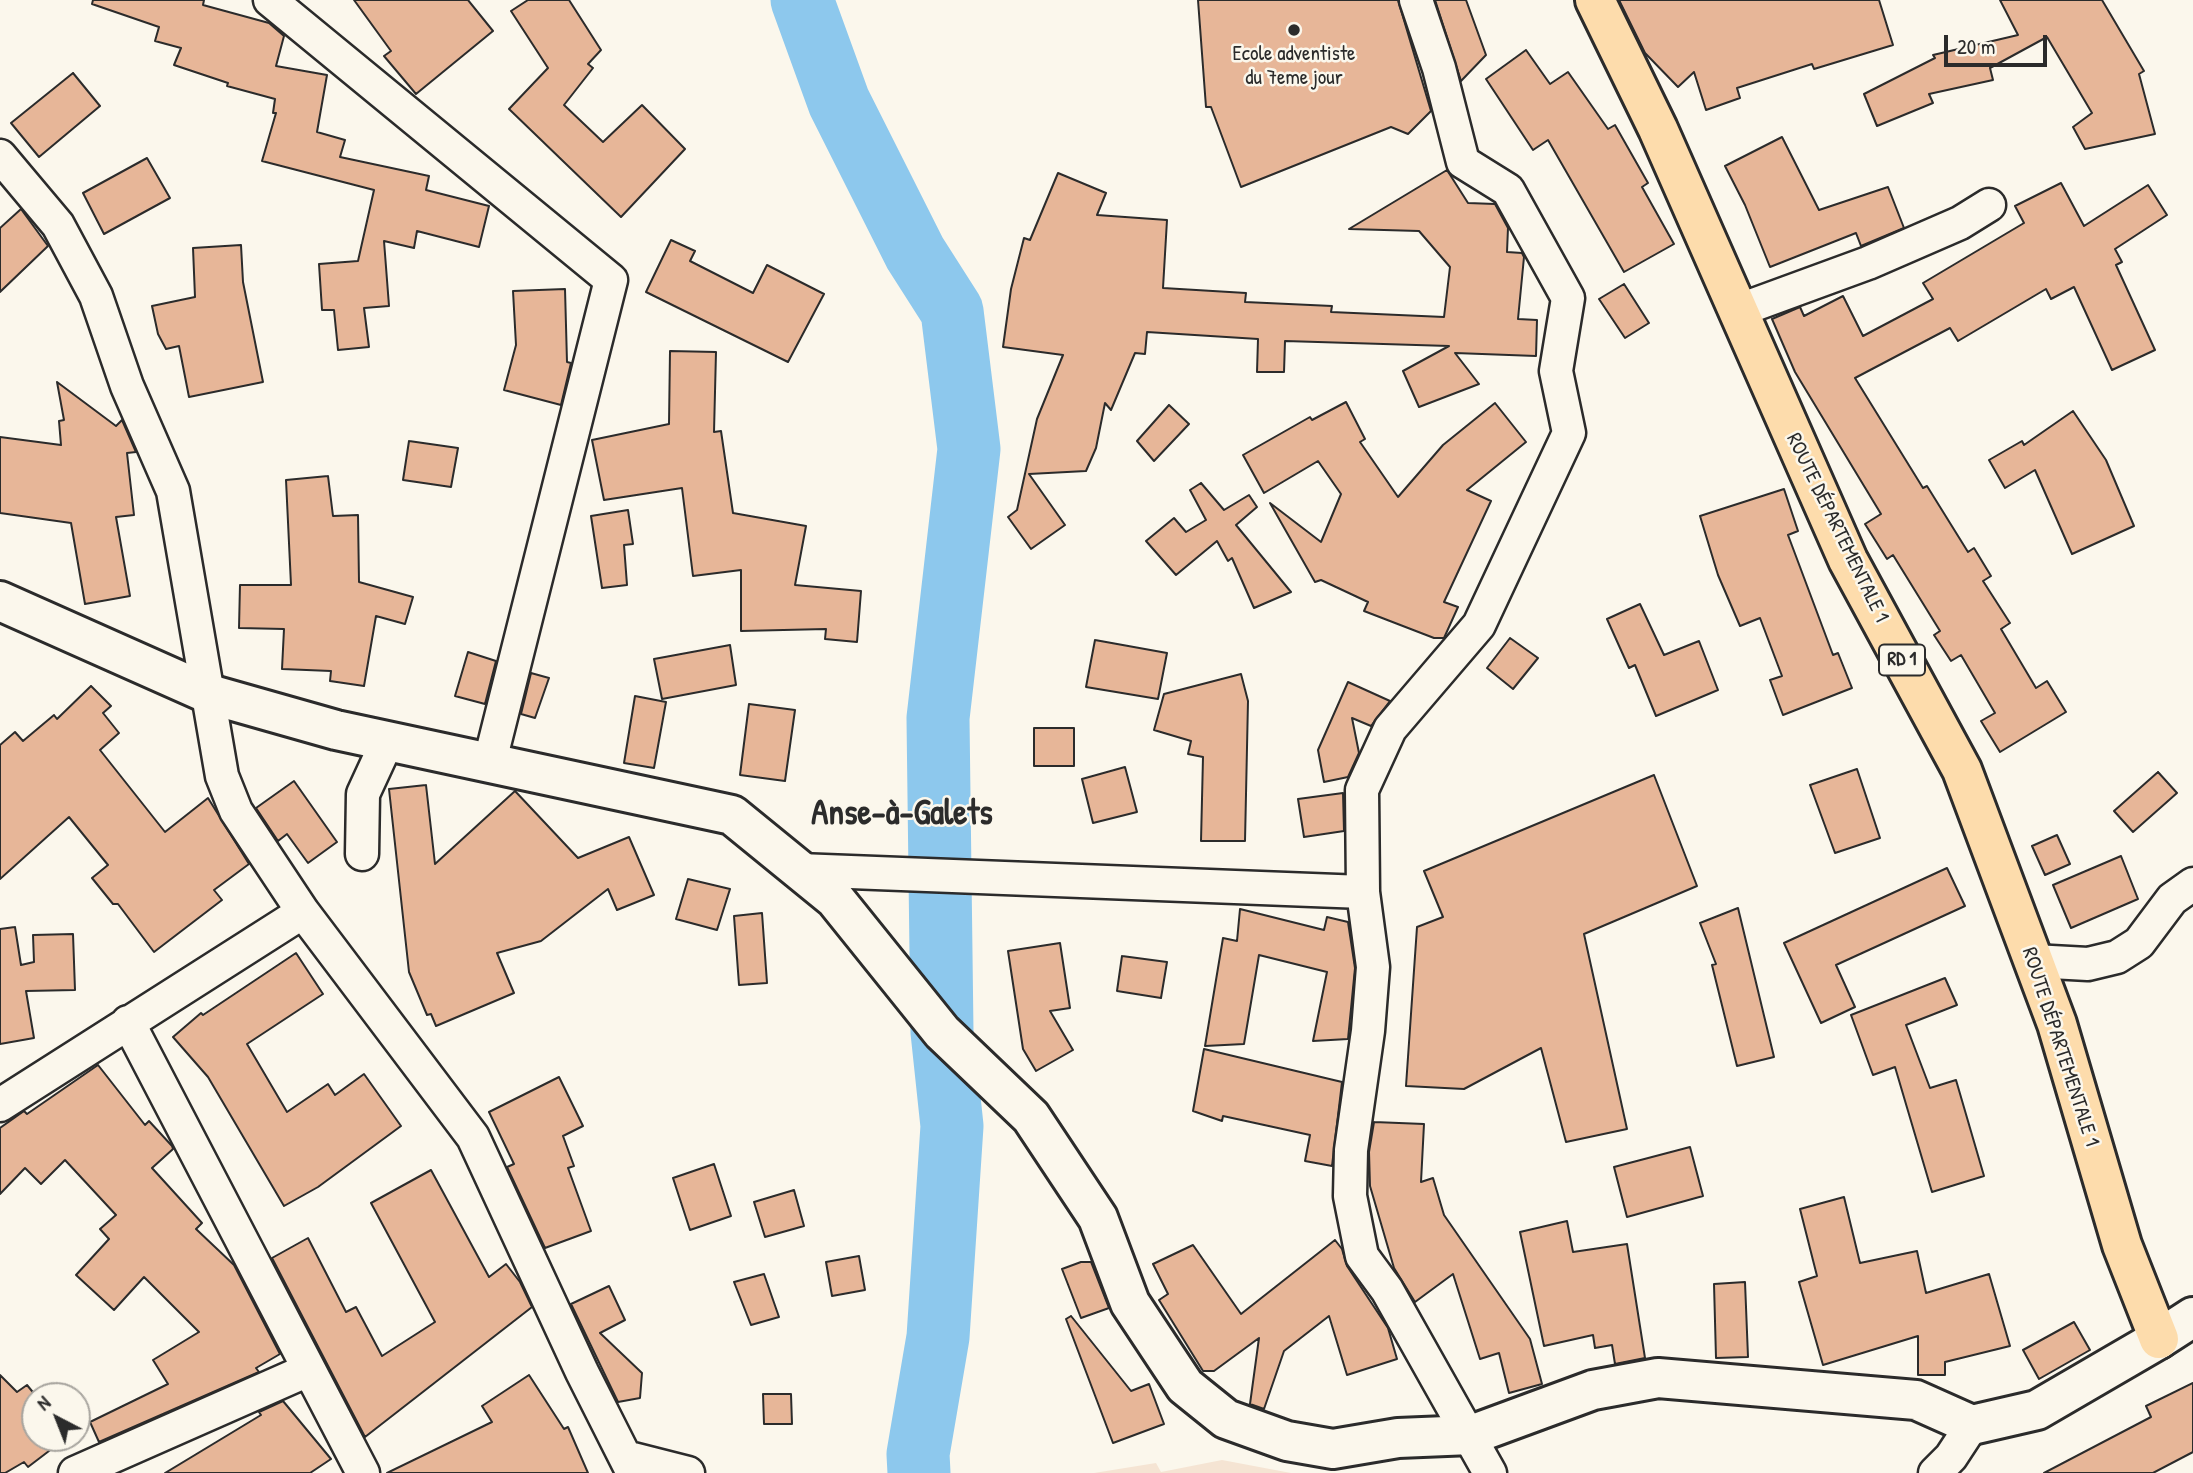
<!DOCTYPE html>
<meta charset="utf-8">
<style>
body{margin:0}
#map{position:relative;width:2193px;height:1473px;overflow:hidden;background:#fbf7ec;font-family:"Patrick Hand",sans-serif}
canvas{display:block}
.north{position:absolute;left:21px;top:1382px;width:70px;height:70px;box-sizing:border-box;background:#fbf7ec;border:2px solid #a8a59f;border-radius:50%;rotate:318deg;font-size:19px;font-weight:700;line-height:28px;text-align:center;color:#2b2b2b}
.north::after{content:'';display:block;margin:auto;width:24px;height:32px;background:#2b2b2b;clip-path:polygon(50% 0,100% 100%,50% 72%,0 100%)}
.scale{position:absolute;left:1944px;top:35px;width:103px;height:32px;box-sizing:border-box;border:4px solid #2b2b2b;border-top:0;padding-left:9px;font-size:21px;line-height:24px;white-space:nowrap;color:#2b2b2b;-webkit-text-stroke:5px #fbf7ec;paint-order:stroke}
</style>
<div id="map">
<canvas width="2193" height="1473"></canvas>
<div class="north">N</div>
<div class="scale">20 m</div>
</div>
<script>
const context = document.querySelector('canvas').getContext('2d');
context.lineJoin = 'round';
function fill(path, color) { context.fillStyle = color; context.fill(path, 'evenodd'); }
const toPath = rows => new Path2D(rows.map(r => 'M' + r).join(''));
function trace(path, color, width, dash) { context.strokeStyle = color; context.lineWidth = width; context.lineCap = dash ? 'butt' : 'round'; context.setLineDash(dash || []); context.stroke(path); }
function label(font, color, halo, rows, align = 'center') {
  context.font = font + ' "Patrick Hand",sans-serif'; context.lineWidth = 5; context.setLineDash([]); context.textBaseline = 'middle'; context.strokeStyle = halo; context.fillStyle = color; for (const [text, x, y, turn = 0] of rows) {
    context.save(); context.translate(x, y); context.rotate((+turn || 0) * Math.PI / 180); context.textAlign = isNaN(turn) ? turn : align; if (halo) context.strokeText(text, 0, 0); context.fillText(text, 0, 0); context.restore();
  }
}
const built = toPath([
 [1222,1460,1291,1473,1094,1473,1156,1463,1161,1472]
]);
const river = toPath([
 [802,0,839,102,915,253,952,311,969,449,938,718,942,1032,952,1126,938,1337,918,1454,919,1473]
]);
const building = toPath([
 [93,0,204,0,203,5,269,23,284,36,276,66,327,75,317,132,345,140,340,157,429,176,426,190,489,206,479,247,417,231,414,248,384,241,389,306,364,308,369,347,338,350,334,310,322,310,319,264,358,261,374,190,262,161,276,113,273,113,275,99,227,86,228,83,174,65,181,48,155,41,159,27,92,4,93,0],
 [354,0,468,0,493,31,416,94,384,56,391,51,354,0],
 [528,0,569,0,601,50,588,64,593,68,564,105,603,142,642,105,685,149,621,217,509,109,548,68,511,11,528,0],
 [1198,0,1398,0,1431,111,1408,134,1391,127,1241,187,1211,107,1206,107,1198,0],
 [1435,0,1466,0,1486,55,1461,81,1435,0],
 [1619,0,1879,0,1893,45,1814,69,1812,64,1737,88,1740,98,1706,110,1694,72,1678,87,1645,53,1619,0],
 [2000,0,2102,0,2144,71,2139,74,2155,134,2085,149,2073,127,2092,113,2047,37,1990,68,1993,80,1929,94,1933,103,1877,126,1864,94,1935,58,1933,55,2018,35,2000,0],
 [1526,50,1550,84,1568,72,1608,129,1615,125,1648,183,1642,187,1674,244,1624,272,1548,140,1533,150,1486,79,1526,50],
 [73,73,100,106,39,157,11,123,73,73],
 [1782,137,1819,210,1888,187,1904,228,1861,246,1856,233,1770,267,1745,205,1725,166,1782,137],
 [147,158,170,198,104,234,83,193,147,158],
 [1447,170,1468,203,1495,204,1508,228,1507,252,1522,253,1524,257,1518,319,1537,320,1536,356,1455,353,1479,384,1419,407,1403,371,1449,346,1285,341,1284,372,1257,372,1258,339,1147,332,1145,354,1135,353,1111,410,1105,403,1096,448,1086,471,1029,474,1065,525,1031,549,1008,517,1017,510,1037,419,1063,355,1003,347,1011,289,1024,238,1030,240,1058,173,1106,193,1097,215,1167,220,1163,288,1246,293,1245,302,1332,306,1331,312,1444,317,1450,267,1419,231,1349,229,1447,170],
 [2061,183,2084,226,2148,185,2167,215,2115,249,2122,262,2116,265,2155,350,2112,370,2074,287,2051,299,2046,289,1958,341,1950,328,1855,378,1923,488,1927,486,1968,552,1974,548,1991,576,1983,581,2010,623,2001,629,2036,688,2047,681,2066,712,2000,752,1981,721,1995,713,1961,655,1951,661,1934,635,1940,631,1893,555,1887,559,1865,524,1881,514,1795,372,1772,319,1800,307,1804,316,1843,296,1863,336,1933,299,1923,283,2024,223,2015,206,2061,183],
 [21,209,48,246,0,292,0,228,21,209],
 [671,240,695,251,690,261,753,293,767,265,824,294,788,362,646,292,671,240],
 [241,245,243,282,263,382,189,397,179,346,166,349,158,334,152,306,195,297,193,248,241,245],
 [1624,284,1649,323,1625,338,1599,299,1624,284],
 [565,289,567,362,571,363,561,405,504,390,516,345,513,291,565,289],
 [670,351,716,352,714,432,721,431,733,513,806,526,795,585,861,591,857,642,825,639,826,629,741,631,741,570,693,576,682,488,604,500,592,440,669,424,670,351],
 [57,382,116,426,122,420,136,452,127,453,134,515,116,517,130,596,85,604,71,523,0,513,0,437,61,445,59,421,64,420,57,382],
 [1346,402,1365,439,1360,442,1398,497,1443,445,1495,403,1526,442,1467,490,1491,501,1444,602,1458,607,1444,638,1434,638,1364,611,1368,602,1321,580,1315,582,1270,503,1321,542,1341,494,1318,461,1264,493,1243,455,1310,417,1312,420,1346,402],
 [1169,405,1189,424,1154,461,1137,441,1169,405],
 [2073,411,2106,460,2134,526,2072,554,2035,470,2005,488,1989,460,2022,441,2024,445,2073,411],
 [409,441,458,448,451,487,403,480,409,441],
 [328,476,333,516,358,515,359,582,413,597,405,624,376,616,364,686,330,681,331,671,282,669,284,629,239,628,240,585,291,585,286,480,328,476],
 [1201,483,1224,510,1249,495,1257,507,1236,525,1291,592,1254,608,1232,558,1228,561,1217,541,1176,575,1146,541,1174,518,1186,532,1206,520,1190,490,1201,483],
 [1784,489,1798,531,1788,535,1833,655,1838,653,1852,688,1783,715,1770,680,1782,676,1760,618,1740,626,1718,575,1700,516,1784,489],
 [628,510,633,544,624,545,627,585,602,588,591,516,628,510],
 [1640,604,1664,655,1699,641,1718,690,1656,716,1635,665,1629,668,1607,619,1640,604],
 [1510,638,1538,658,1513,689,1487,668,1510,638],
 [1095,640,1167,653,1158,699,1086,687,1095,640],
 [730,645,736,685,662,699,654,659,730,645],
 [468,652,496,661,485,704,455,696,468,652],
 [531,673,549,678,535,718,521,714,531,673],
 [1241,674,1248,701,1245,841,1201,841,1203,757,1188,754,1191,741,1154,730,1164,694,1241,674],
 [1348,682,1390,701,1371,726,1352,718,1359,753,1348,777,1324,782,1318,750,1348,682],
 [91,686,111,706,103,713,119,733,100,750,165,832,208,798,249,864,214,890,222,900,154,952,118,904,113,904,92,878,108,865,69,817,0,879,0,745,15,732,23,741,54,715,57,719,91,686],
 [635,696,666,702,654,768,624,763,635,696],
 [749,704,795,710,785,781,740,775,749,704],
 [1034,728,1074,728,1074,766,1034,766,1034,728],
 [1125,767,1137,812,1093,823,1082,779,1125,767],
 [1857,769,1880,838,1835,853,1810,785,1857,769],
 [2158,772,2177,793,2133,832,2114,811,2158,772],
 [1654,775,1697,886,1584,934,1627,1129,1566,1142,1541,1048,1464,1089,1406,1086,1417,927,1443,917,1424,871,1654,775],
 [294,781,337,842,308,863,287,834,278,841,256,808,294,781],
 [426,785,435,864,515,791,578,858,629,837,654,895,617,910,608,889,541,941,497,953,514,993,436,1026,431,1014,427,1015,409,972,389,789,426,785],
 [1343,793,1344,831,1304,837,1298,799,1343,793],
 [2057,835,2070,864,2045,875,2032,846,2057,835],
 [2121,856,2138,899,2071,928,2053,885,2121,856],
 [1947,868,1965,906,1836,965,1855,1007,1821,1023,1784,943,1947,868],
 [688,879,730,889,717,930,676,919,688,879],
 [1738,908,1774,1057,1737,1066,1712,965,1716,964,1700,923,1738,908],
 [1240,909,1324,930,1327,917,1348,922,1355,968,1348,1039,1313,1041,1327,972,1259,955,1244,1044,1205,1046,1223,938,1237,941,1240,909],
 [762,913,767,983,739,985,734,916,762,913],
 [15,927,21,965,34,962,33,935,73,934,75,990,26,991,34,1038,0,1044,0,929,15,927],
 [1060,943,1070,1008,1050,1011,1073,1050,1036,1071,1023,1049,1008,951,1060,943],
 [296,953,323,994,247,1044,287,1112,328,1084,335,1095,364,1074,401,1126,318,1187,284,1206,208,1077,173,1037,201,1013,203,1015,296,953],
 [1122,956,1167,962,1161,998,1117,991,1122,956],
 [1945,978,1957,1005,1906,1025,1930,1088,1956,1080,1984,1176,1932,1192,1895,1067,1873,1075,1851,1015,1945,978],
 [1204,1049,1342,1082,1332,1166,1305,1161,1310,1135,1223,1116,1222,1121,1193,1111,1204,1049],
 [98,1065,145,1125,149,1121,172,1146,173,1149,152,1168,202,1223,196,1229,234,1265,280,1354,256,1368,259,1372,99,1442,90,1422,168,1384,153,1360,199,1332,144,1277,114,1310,76,1275,109,1239,100,1229,116,1215,65,1160,41,1184,25,1168,0,1194,0,1128,24,1111,27,1114,98,1065],
 [559,1077,583,1126,563,1136,574,1166,568,1168,591,1231,545,1248,507,1167,514,1164,489,1112,559,1077],
 [1374,1122,1424,1124,1421,1182,1433,1178,1444,1215,1530,1339,1542,1384,1509,1393,1499,1353,1480,1359,1453,1274,1415,1302,1394,1268,1370,1186,1369,1152,1374,1122],
 [1690,1147,1703,1196,1627,1217,1614,1167,1690,1147],
 [714,1164,731,1216,690,1230,673,1178,714,1164],
 [431,1170,489,1277,506,1264,520,1282,532,1307,365,1437,272,1258,308,1238,346,1312,356,1307,382,1356,435,1322,371,1203,431,1170],
 [794,1190,804,1226,765,1237,754,1202,794,1190],
 [1844,1197,1860,1263,1917,1251,1926,1293,1989,1274,2010,1346,1945,1362,1945,1375,1918,1375,1918,1336,1823,1365,1799,1282,1817,1276,1800,1209,1844,1197],
 [1567,1221,1573,1252,1627,1244,1645,1358,1615,1364,1612,1345,1595,1348,1593,1335,1544,1346,1520,1232,1567,1221],
 [1335,1240,1342,1249,1347,1266,1388,1328,1397,1359,1347,1375,1329,1316,1284,1351,1264,1409,1250,1404,1259,1338,1214,1371,1203,1371,1159,1300,1168,1294,1153,1264,1193,1245,1241,1314,1335,1240],
 [859,1256,865,1290,832,1296,826,1262,859,1256],
 [1081,1262,1091,1262,1109,1308,1081,1318,1062,1269,1081,1262],
 [764,1274,779,1317,751,1325,734,1282,764,1274],
 [1745,1282,1748,1357,1716,1358,1714,1284,1745,1282],
 [609,1286,625,1320,600,1333,642,1373,640,1398,618,1402,571,1304,609,1286],
 [1071,1316,1131,1391,1149,1384,1164,1424,1113,1443,1066,1319,1071,1316],
 [2074,1322,2090,1350,2039,1379,2023,1350,2074,1322],
 [0,1375,17,1392,27,1385,36,1396,35,1438,66,1438,28,1467,24,1462,5,1473,0,1473,0,1375],
 [529,1375,564,1429,568,1427,588,1473,387,1473,492,1422,482,1406,529,1375],
 [2193,1383,2193,1452,2153,1473,2044,1473,2151,1417,2146,1406,2193,1383],
 [763,1394,791,1394,792,1424,764,1424,763,1394],
 [283,1401,331,1459,310,1473,165,1473,261,1415,259,1412,283,1401]
]);
const minor = toPath([
 [270,0,611,280,490,761],
 [1416,0,1439,68,1463,162,1508,190,1568,298,1556,371,1569,433,1479,625,1390,729,1362,790,1363,892,1373,967,1368,1031,1351,1150,1350,1196,1362,1256,1387,1290,1490,1473],
 [0,156,58,225,96,296,127,386,173,491,222,776,236,811,303,912,473,1137,582,1372,633,1473],
 [1737,311,1868,263,1960,223,1989,205],
 [362,854,363,794,387,742],
 [799,870,1363,892],
 [2033,961,2088,964,2117,957,2139,943,2172,899,2193,884],
 [128,1022,363,1473],
 [0,1105,303,912],
 [625,1457,688,1473],
 [75,1473,308,1370],
 [1935,1473,1951,1457,1972,1425]
]);
const tertiary = toPath([
 [0,601,209,694,336,730,732,815,835,899,942,1032,1031,1117,1098,1218,1130,1303,1185,1386,1226,1419,1287,1441,1333,1449,1398,1438,1471,1435,1593,1390,1658,1378,1916,1400,1972,1425,2037,1410,2159,1339]
]);
const secondary = toPath([
 [2159,1339,2193,1317]
]);
const primary = toPath([
 [1595,0,1658,129,1848,560,1962,770,2057,1024,2122,1245,2159,1339]
]);
const markers = [
 [1294,30,7,"#2b2b2b"]
];
const shields = [
 [1902,660,46]
];
const shieldNames = [
 ["RD 1",1902,660]
];
const poiNames = [
 ["Ecole adventiste",1294,54],
 ["du 7eme jour",1294,78]
];
const streetNames = [
 ["ROUTE DÉPARTEMENTALE 1",1837,528,64],
 ["ROUTE DÉPARTEMENTALE 1",2060,1047,72]
];
const townNames = [
 ["Anse-à-Galets",902,815]
];
fill(built, '#f5e4d3');
trace(river, '#8dc8ed', 63);
fill(building, '#e7b698');
trace(building, '#2b2b2b', 2);
trace(minor, '#2b2b2b', 37);
trace(tertiary, '#2b2b2b', 44);
trace(secondary, '#2b2b2b', 44);
trace(primary, '#2b2b2b', 44);
trace(minor, '#fbf7ec', 32);
trace(tertiary, '#fbf7ec', 38);
trace(secondary, '#fbf7ec', 38);
trace(primary, '#fddcac', 38);
for (const [x, y, r, color] of markers) { const dot = new Path2D(); dot.arc(x, y, r, 0, 2 * Math.PI); context.fillStyle = color; context.fill(dot); trace(dot, '#fbf7ec', 2.5); }
for (const [x, y, w] of shields) { const box = new Path2D(); box.roundRect(x - w / 2, y - 15.5, w, 31, 5); context.fillStyle = '#fbf7ec'; context.fill(box); trace(box, '#2b2b2b', 2); }
label('bold 19px', '#2b2b2b', null, shieldNames);
label('21px', '#2b2b2b', '#fbf7ec', poiNames);
label('21px', '#2b2b2b', '#fbf7ec', streetNames);
label('bold 35px', '#2b2b2b', '#fbf7ec', townNames);
</script>
